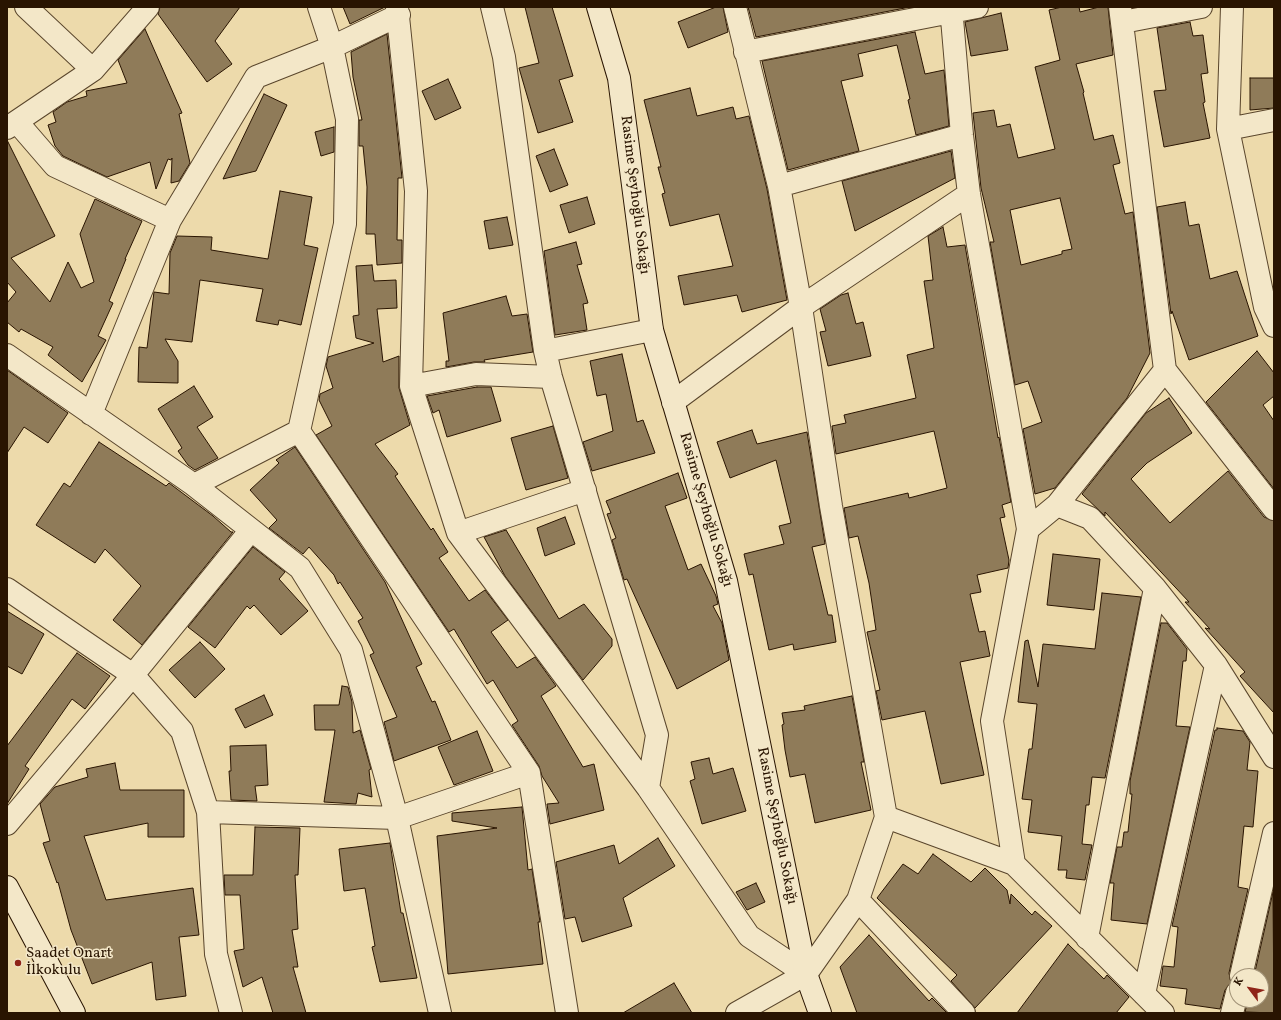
<!DOCTYPE html>
<meta charset="utf-8">
<style>
body{margin:0}
#map{position:relative;width:1281px;height:1020px;overflow:hidden;background:#eddaab;font-family:Vollkorn,serif}
canvas{display:block}
.frame{position:absolute;inset:0;border:8px solid #291401;pointer-events:none}
.north{position:absolute;left:1229px;top:968px;width:40px;height:40px;box-sizing:border-box;background:#f3e7c8;border:1px solid #a29378;border-radius:50%;rotate:302deg;font-size:11px;font-weight:700;line-height:16px;text-align:center;color:#291401}
.north::after{content:'';display:block;margin:auto;width:14px;height:18px;background:#8f2418;clip-path:polygon(50% 0,100% 100%,50% 72%,0 100%)}
</style>
<div id="map">
<canvas width="1281" height="1020"></canvas>
<div class="frame"></div>
<div class="north">K</div>
</div>
<script>
const context = document.querySelector('canvas').getContext('2d');
context.lineJoin = 'round';
function fill(path, color) { context.fillStyle = color; context.fill(path, 'evenodd'); }
const toPath = rows => new Path2D(rows.map(r => 'M' + r).join(''));
function trace(path, color, width, dash) { context.strokeStyle = color; context.lineWidth = width; context.lineCap = dash ? 'butt' : 'round'; context.setLineDash(dash || []); context.stroke(path); }
function label(font, color, halo, rows, align = 'center') {
  context.font = font + ' Vollkorn,serif'; context.lineWidth = 3; context.setLineDash([]); context.textBaseline = 'middle'; context.strokeStyle = halo; context.fillStyle = color; for (const [text, x, y, turn = 0] of rows) {
    context.save(); context.translate(x, y); context.rotate((+turn || 0) * Math.PI / 180); context.textAlign = isNaN(turn) ? turn : align; if (halo) context.strokeText(text, 0, 0); context.fillText(text, 0, 0); context.restore();
  }
}
const building = toPath([
 [160,7,240,7,215,41,232,64,207,82,158,14,160,7],
 [343,7,385,7,350,24,343,7],
 [525,7,552,7,573,76,559,80,573,122,538,133,519,68,539,63,525,7],
 [716,7,723,7,728,32,688,48,678,22,716,7],
 [748,7,910,7,756,37,748,7],
 [1062,7,1079,7,1080,12,1099,7,1108,7,1113,55,1076,64,1084,92,1083,93,1094,140,1113,135,1120,163,1113,165,1125,214,1133,212,1150,353,1127,398,1055,488,1035,494,1023,429,1042,422,1028,381,1015,385,990,242,994,242,981,188,973,113,994,110,997,127,1010,124,1018,158,1055,149,1035,67,1060,60,1049,10,1062,7],
 [1060,198,1072,249,1062,251,1062,254,1021,265,1010,210,1060,198],
 [1001,13,1008,50,971,56,965,22,1001,13],
 [1190,22,1193,36,1203,35,1208,73,1201,74,1205,102,1203,103,1210,138,1164,147,1154,91,1166,90,1157,28,1190,22],
 [145,29,182,113,179,114,190,163,179,181,171,183,172,158,171,160,168,159,156,189,150,162,107,177,63,156,55,146,48,125,56,122,53,112,67,102,87,96,86,91,127,83,118,60,145,29],
 [915,32,925,74,944,70,949,126,916,135,908,100,910,99,897,45,858,54,863,76,841,81,859,151,788,170,762,61,915,32],
 [387,34,402,178,398,178,397,240,402,240,402,263,377,265,375,234,366,234,367,187,363,146,359,146,359,120,362,120,353,77,351,52,387,34],
 [1250,78,1274,78,1274,108,1250,110,1250,78],
 [448,79,461,108,435,120,422,91,448,79],
 [690,88,697,116,733,107,736,119,749,116,767,189,787,300,742,312,737,295,684,305,678,276,733,266,719,214,670,226,662,194,665,193,658,167,661,167,644,100,690,88],
 [264,94,287,105,256,171,223,179,264,94],
 [334,127,334,152,321,156,315,132,334,127],
 [7,140,55,236,11,258,50,302,68,262,81,288,94,282,80,234,95,199,142,221,125,259,126,259,109,301,113,303,98,336,106,340,82,382,48,355,53,347,21,329,19,332,7,322,7,303,16,292,7,282,7,140],
 [554,149,568,185,550,192,536,156,554,149],
 [951,151,955,178,855,231,842,181,951,151],
 [280,191,312,197,304,245,318,248,301,325,279,320,278,325,256,321,263,289,200,280,192,342,165,339,178,361,178,383,138,382,139,347,147,348,154,292,169,294,170,253,177,236,212,237,211,250,268,259,280,191],
 [587,197,595,224,569,233,560,205,587,197],
 [1185,202,1189,226,1199,224,1210,279,1237,271,1258,336,1189,360,1172,311,1171,314,1157,207,1185,202],
 [507,217,513,245,489,249,484,221,507,217],
 [943,227,947,247,965,245,998,438,999,437,1011,502,1002,505,1005,517,1000,518,1009,560,1008,568,977,575,981,592,970,594,979,632,985,631,990,656,960,662,984,775,941,784,925,711,882,720,876,691,880,690,867,632,876,630,869,583,858,536,849,538,844,508,908,493,909,498,947,488,934,431,836,454,832,426,846,423,844,415,916,398,907,355,934,348,924,281,933,280,928,236,943,227],
 [576,242,582,264,577,265,588,303,583,304,587,330,555,335,544,251,576,242],
 [372,265,374,281,396,280,397,308,377,309,383,362,399,356,399,388,410,425,375,444,398,474,395,476,431,530,433,528,448,552,439,558,469,601,485,590,508,620,491,632,517,668,535,657,556,686,541,696,583,767,594,764,604,810,550,824,547,804,559,803,542,776,539,766,512,725,518,721,493,680,487,684,454,629,449,632,316,435,332,426,319,400,320,394,333,388,326,366,328,357,374,343,356,338,353,316,359,315,356,266,372,265],
 [848,293,856,324,863,322,871,356,828,366,820,332,826,331,820,309,841,295,848,293],
 [506,296,512,316,527,314,533,352,484,360,485,362,474,362,446,367,446,361,449,361,443,313,506,296],
 [1257,351,1274,373,1274,396,1263,405,1274,421,1274,489,1206,402,1257,351],
 [622,354,637,422,643,420,655,453,592,471,583,442,613,431,606,394,597,396,590,361,622,354],
 [7,370,68,413,48,443,24,427,7,453,7,370],
 [194,386,213,417,197,427,218,458,195,470,188,465,178,451,182,448,158,409,194,386],
 [477,387,491,387,501,421,447,437,439,410,433,413,427,396,477,387],
 [1169,398,1192,433,1147,463,1131,479,1170,523,1228,471,1264,517,1274,521,1274,713,1240,676,1245,672,1205,628,1210,629,1185,602,1189,602,1105,512,1105,516,1082,494,1146,413,1169,398],
 [553,426,568,478,526,490,511,438,553,426],
 [752,430,757,444,807,432,825,544,812,547,828,615,832,615,836,642,794,650,793,644,769,650,753,574,749,575,744,554,784,544,779,526,791,523,776,460,730,478,717,442,752,430],
 [99,442,166,486,169,483,213,516,231,532,233,532,142,645,113,620,141,586,105,549,95,563,36,525,64,483,70,487,99,442],
 [295,447,385,582,422,664,416,667,432,702,435,701,451,740,394,761,384,722,397,717,370,655,374,653,358,621,363,618,340,582,338,584,334,575,309,547,303,554,269,528,277,520,250,490,279,463,276,460,295,447],
 [678,473,687,498,665,506,688,570,701,564,716,596,718,604,713,606,722,623,729,660,677,689,627,579,624,580,612,540,616,538,607,514,611,513,606,501,678,473],
 [565,517,575,544,545,556,537,528,565,517],
 [506,530,559,619,584,604,612,639,612,646,583,680,505,576,484,537,506,530],
 [253,547,285,572,279,579,308,611,281,635,254,605,250,609,247,606,215,648,188,627,253,547],
 [1053,554,1100,559,1094,610,1047,605,1053,554],
 [1102,593,1141,597,1105,778,1092,777,1089,805,1086,805,1082,844,1092,845,1085,880,1066,878,1067,870,1058,870,1062,836,1028,832,1032,800,1022,799,1029,749,1032,749,1037,704,1018,702,1025,641,1028,640,1038,687,1043,644,1095,649,1102,593],
 [7,611,44,634,22,674,7,666,7,611],
 [1161,623,1167,623,1187,649,1186,661,1183,661,1176,726,1190,727,1147,924,1111,920,1114,883,1110,883,1117,847,1122,847,1124,832,1128,832,1132,794,1130,794,1130,781,1161,623],
 [200,642,225,669,195,698,169,670,200,642],
 [77,653,110,676,85,709,72,699,25,766,29,769,7,804,7,746,77,653],
 [342,686,348,687,352,702,353,733,360,730,371,769,369,770,372,797,358,793,356,804,324,802,335,730,315,730,314,705,339,705,342,686],
 [264,695,273,715,245,728,235,709,264,695],
 [852,696,864,762,861,762,871,810,815,823,805,774,790,777,785,750,782,725,784,724,782,713,805,710,804,706,852,696],
 [1217,728,1243,731,1250,742,1247,770,1258,771,1253,827,1244,826,1238,887,1248,889,1229,973,1231,983,1225,990,1220,1009,1185,1004,1187,989,1160,986,1163,966,1174,967,1178,927,1172,926,1215,730,1217,730,1217,728],
 [477,731,493,771,454,785,438,747,477,731],
 [266,745,268,785,255,786,257,801,231,800,229,771,231,771,230,746,266,745],
 [709,758,713,774,733,768,746,811,702,824,690,781,695,779,691,762,709,758],
 [115,763,120,790,184,790,184,837,148,837,148,823,84,836,106,900,193,888,199,935,179,937,186,996,156,1000,152,962,92,984,71,930,58,882,57,883,43,843,50,841,40,804,55,787,88,777,86,769,115,763],
 [522,807,528,870,532,869,540,922,538,922,543,964,448,974,437,836,497,828,452,821,452,813,522,807],
 [255,827,300,828,298,875,295,875,298,929,292,930,298,967,293,967,306,1013,273,1013,262,977,243,987,234,951,244,949,240,895,225,895,224,875,253,875,255,827],
 [658,838,675,866,623,898,632,926,582,942,575,917,565,919,556,862,614,845,619,864,658,838],
 [390,843,401,913,403,913,417,978,380,982,372,947,375,946,365,888,344,891,339,849,390,843],
 [933,854,971,882,985,868,1007,890,1010,904,1011,894,1032,915,1035,911,1052,926,975,1008,951,981,957,975,877,898,903,864,918,874,933,854],
 [756,883,765,902,747,910,736,892,756,883],
 [1273,892,1274,1013,1245,1012,1248,1000,1261,1000,1261,976,1254,976,1273,892],
 [869,935,929,1001,932,998,947,1013,857,1013,840,967,869,935],
 [1068,944,1104,979,1107,975,1129,997,1116,1013,1017,1013,1068,944],
 [674,983,692,1013,623,1013,674,983]
]);
const street = toPath([
 [26,7,93,70],
 [319,7,332,47,347,119,345,224,299,431,529,773,567,1013],
 [397,7,416,191,411,386,458,533,648,788,749,936,806,974,737,1013],
 [492,7,504,57,545,351,551,377,657,735,648,788],
 [735,7,779,186,801,307,831,506,886,817,858,900,964,1013],
 [951,7,962,135,969,194,1028,529,992,721,1014,864,1163,1013],
 [1120,7,1165,370,1274,509],
 [1232,7,1228,129,1265,307,1274,326],
 [1123,22,1201,7],
 [745,52,977,7],
 [17,122,55,166,170,220],
 [7,128,93,70,148,7],
 [1228,129,1274,120],
 [779,186,962,135],
 [545,351,652,330],
 [7,355,194,485,300,568,351,650,397,818,440,1013],
 [411,386,476,374,551,377],
 [673,402,801,307,969,194],
 [91,414,170,220,256,77,332,47,399,15],
 [194,485,299,431],
 [1057,505,1165,370],
 [1028,529,1057,505,1090,518,1155,588,1216,665,1274,757],
 [458,533,585,490],
 [7,589,133,675,182,731,208,812,216,954,231,1013],
 [208,812,397,818,529,773],
 [886,817,1014,864],
 [7,824,133,675,251,530],
 [1087,938,1155,588],
 [806,974,858,900],
 [1241,976,1274,833],
 [1144,994,1216,665],
 [1232,1013,1237,993]
]);
const secondary = toPath([
 [598,7,619,78,652,330,726,581,806,974,820,1013],
 [7,887,74,1013]
]);
const markers = [
 [18,963,4,"#8f2418"]
];
const streetNames = [
 ["Rasime Şeyhoğlu Sokağı",634,195,83],
 ["Rasime Şeyhoğlu Sokağı",705,510,74],
 ["Rasime Şeyhoğlu Sokağı",776,826,79]
];
const poiNames = [
 ["Saadet Onart",26,954],
 ["İlkokulu",26,971]
];
fill(building, '#8f7b59');
trace(building, '#291401', 1);
trace(street, '#5a462c', 24);
trace(secondary, '#291401', 24);
trace(street, '#f3e7c8', 22);
trace(secondary, '#f3e7c8', 22);
for (const [x, y, r, color] of markers) { const dot = new Path2D(); dot.arc(x, y, r, 0, 2 * Math.PI); context.fillStyle = color; context.fill(dot); trace(dot, '#f3e7c8', 1.5); }
label('15px', '#291401', '#f3e7c8', streetNames);
label('15px', '#291401', '#f3e7c8', poiNames, 'left');
</script>
